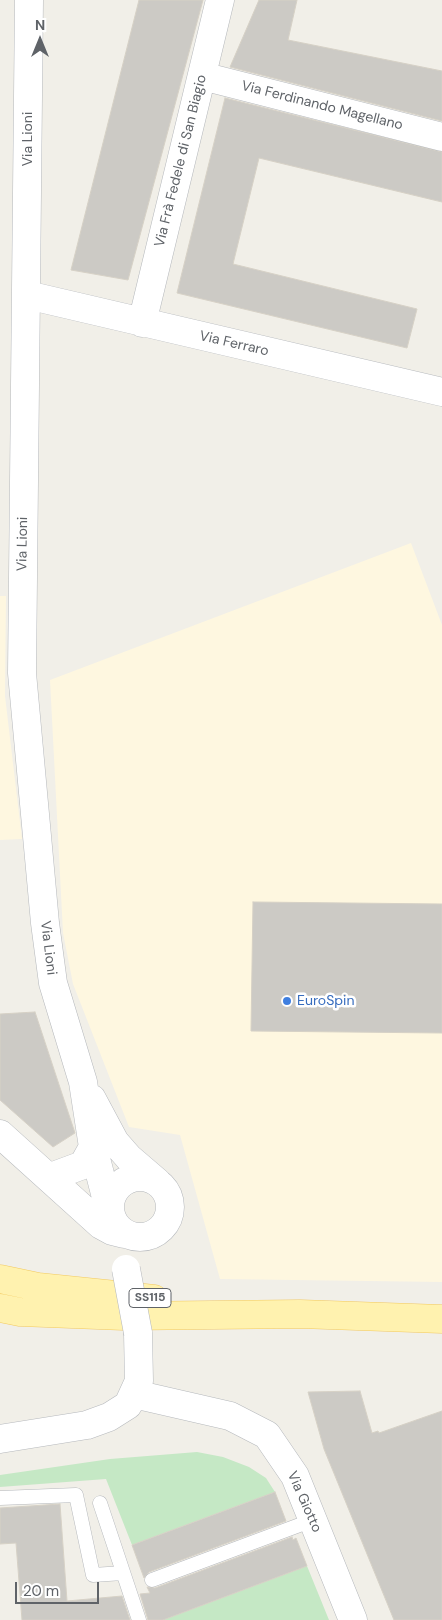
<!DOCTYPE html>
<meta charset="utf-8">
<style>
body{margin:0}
#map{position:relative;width:442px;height:1620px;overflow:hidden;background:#f1efe8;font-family:"DM Sans",sans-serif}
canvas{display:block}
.north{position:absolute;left:15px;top:15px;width:50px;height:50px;-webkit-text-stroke:4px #fff;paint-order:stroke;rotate:0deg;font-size:14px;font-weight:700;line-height:20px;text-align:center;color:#5f6368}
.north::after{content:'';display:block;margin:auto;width:18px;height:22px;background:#5f6368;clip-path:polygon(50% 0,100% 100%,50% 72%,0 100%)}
.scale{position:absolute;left:15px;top:1582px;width:84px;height:22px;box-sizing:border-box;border:2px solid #5f6368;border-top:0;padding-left:6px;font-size:15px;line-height:18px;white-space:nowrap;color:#5f6368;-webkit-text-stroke:4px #fff;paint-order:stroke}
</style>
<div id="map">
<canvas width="442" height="1620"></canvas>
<div class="north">N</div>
<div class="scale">20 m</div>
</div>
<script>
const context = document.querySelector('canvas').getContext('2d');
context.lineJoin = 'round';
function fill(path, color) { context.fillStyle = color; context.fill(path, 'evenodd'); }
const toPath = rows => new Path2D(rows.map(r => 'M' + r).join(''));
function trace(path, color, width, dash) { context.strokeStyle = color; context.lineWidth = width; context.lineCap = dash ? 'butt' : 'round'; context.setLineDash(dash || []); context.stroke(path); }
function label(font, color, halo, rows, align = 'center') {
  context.font = font + ' "DM Sans",sans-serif'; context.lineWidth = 5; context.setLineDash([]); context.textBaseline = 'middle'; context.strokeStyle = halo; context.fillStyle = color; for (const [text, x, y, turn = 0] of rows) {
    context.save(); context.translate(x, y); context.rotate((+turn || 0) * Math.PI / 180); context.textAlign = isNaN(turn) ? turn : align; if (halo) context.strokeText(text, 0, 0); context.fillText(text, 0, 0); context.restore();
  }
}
const commercial = toPath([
 [411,543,442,625,442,1282,220,1279,180,1135,129,1127,73,984,63,933,50,680],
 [0,596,6,596,5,696,22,839,0,840]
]);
const green = toPath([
 [197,1452,223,1457,249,1467,266,1478,275,1492,132,1545,106,1479,0,1487,0,1475,110,1459],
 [307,1566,329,1620,163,1620]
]);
const building = toPath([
 [139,0,203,0,128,280,71,270,139,0],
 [259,0,297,0,288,40,442,71,442,121,230,67,259,0],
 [225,98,442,152,442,202,259,158,233,264,417,309,407,348,177,293,225,98],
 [253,902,442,904,442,1033,251,1031,253,902],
 [35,1012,75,1133,53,1147,0,1100,0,1014,35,1012],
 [360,1391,372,1433,378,1431,379,1433,442,1411,442,1620,394,1620,324,1449,308,1392,360,1391],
 [275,1492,286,1521,149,1572,144,1578,132,1545,275,1492],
 [60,1504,67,1601,122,1596,130,1620,22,1620,16,1543,0,1544,0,1508,60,1504],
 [292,1537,293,1540,296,1538,307,1566,163,1620,148,1620,140,1594,150,1593,147,1587,155,1588,292,1537]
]);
const service = toPath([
 [0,1498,76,1495,93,1575,123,1573],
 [100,1503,139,1620],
 [152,1580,313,1520]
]);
const minor = toPath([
 [202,76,442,137],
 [27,295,442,392],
 [142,323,220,0]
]);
const tertiary = toPath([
 [29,0,22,673,45,923,53,983,83,1082,93,1147,109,1209],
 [92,1099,115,1142,129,1158,157,1182],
 [0,1134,101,1225,112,1231,124,1234],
 [56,1175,83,1165,93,1147],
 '110 1207a30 30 0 1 1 60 0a30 30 0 1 1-60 0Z',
 [134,1394,230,1416,267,1435,295,1476,353,1620],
 [0,1439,87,1425,109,1417,128,1405,139,1381,138,1333]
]);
const primary = toPath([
 [0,1279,38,1287,154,1299],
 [0,1308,20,1312,124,1316,300,1314,442,1319]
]);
const tertiaryBridge = toPath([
 [126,1269,138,1333]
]);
const markers = [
 [287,1001,5,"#3f7fe0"]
];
const shields = [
 [150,1298,42]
];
const shieldNames = [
 ["SS115",150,1298]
];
const streetNames = [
 ["Via Ferdinando Magellano",322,106,14],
 ["Via Lioni",28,139,-90],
 ["Via Frà Fedele di San Biagio",181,161,-76],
 ["Via Ferraro",234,344,13],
 ["Via Lioni",23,544,-89],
 ["Via Lioni",48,948,83],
 ["Via Giotto",304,1502,66]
];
const shopNames = [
 ["EuroSpin",297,1001]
];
fill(commercial, '#fef7e0');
fill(green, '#c5e8c5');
fill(building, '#cccac5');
trace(building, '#d6d1c6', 1);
trace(service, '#b5b8bc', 15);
trace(minor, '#b5b8bc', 29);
trace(tertiary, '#b5b8bc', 29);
trace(primary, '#f2c960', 29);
trace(service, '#fff', 14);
trace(minor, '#fff', 28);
trace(tertiary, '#fff', 28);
trace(primary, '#fff2af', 28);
trace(tertiaryBridge, '#b5b8bc', 29, []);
trace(tertiaryBridge, '#fff', 28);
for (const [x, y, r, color] of markers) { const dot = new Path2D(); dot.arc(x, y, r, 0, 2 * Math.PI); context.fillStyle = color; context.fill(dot); trace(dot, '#fff', 2); }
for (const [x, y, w] of shields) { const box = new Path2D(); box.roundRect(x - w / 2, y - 9.5, w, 19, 4); context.fillStyle = '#fff'; context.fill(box); trace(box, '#5f6368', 1); }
label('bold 12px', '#5f6368', null, shieldNames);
label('14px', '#5f6368', '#fff', streetNames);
label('14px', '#366cbe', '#fff', shopNames, 'left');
</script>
